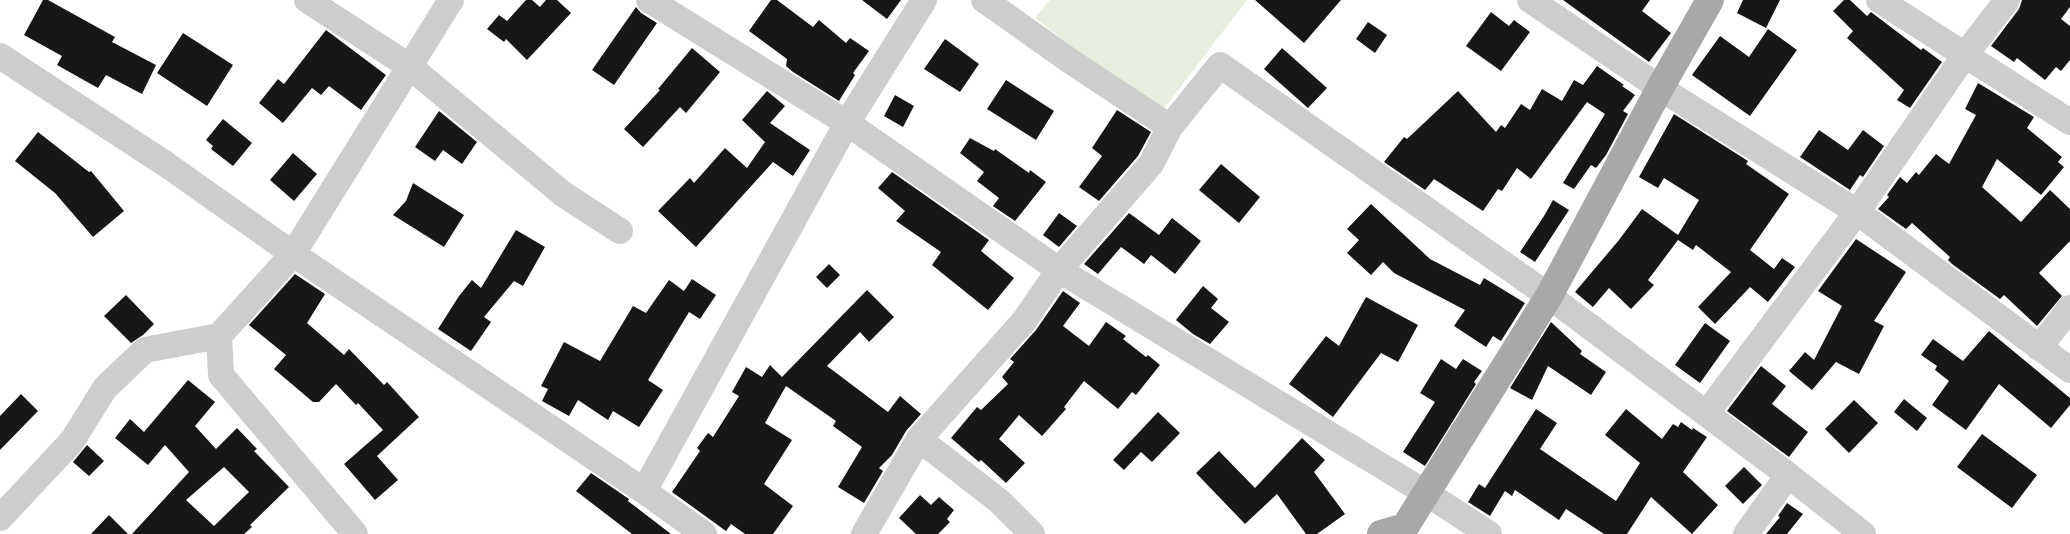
<!DOCTYPE html>
<style>
body{margin:0}
canvas{display:block;background:#fff}
</style>
<canvas width="2070" height="534"></canvas>
<script>
const context = document.querySelector('canvas').getContext('2d');
context.lineJoin = 'round';
function fill(path, color) { context.fillStyle = color; context.fill(path, 'evenodd'); }
const toPath = rows => new Path2D(rows.map(r => 'M' + r).join(''));
function trace(path, color, width, dash) { context.strokeStyle = color; context.lineWidth = width; context.lineCap = dash ? 'butt' : 'round'; context.setLineDash(dash || []); context.stroke(path); }
const green = toPath([
 [1050,0,1247,0,1159,115,1035,18]
]);
const building = toPath([
 [43,0,48,0,115,37,112,42,156,65,142,94,106,75,98,88,57,65,62,56,24,35],
 [526,0,532,0,540,7,546,0,557,0,571,13,527,60,506,39,504,42,487,29,499,15,507,21],
 [771,0,777,0,813,27,819,20,846,43,850,38,869,51,853,73,855,75,839,101,793,72,786,66,787,59,749,31],
 [862,0,901,0,887,19],
 [1255,0,1341,0,1304,43],
 [1563,0,1650,0,1642,11,1671,33,1649,62],
 [1743,0,1780,0,1766,28,1737,13],
 [1844,0,1850,0,1867,16,1871,12,1921,50,1923,48,1942,62,1910,108,1897,100,1904,90,1847,38,1853,31,1833,11],
 [2022,0,2070,0,2070,7,2061,19,2070,26,2070,60,2061,71,2056,67,2045,80,2017,58,2014,62,1991,46,2019,9],
 [636,7,641,13,657,23,614,85,592,70],
 [1491,12,1509,26,1514,20,1530,32,1501,71,1466,46],
 [1368,22,1387,35,1375,53,1356,39],
 [1768,29,1797,50,1750,116,1692,75,1720,36,1749,57],
 [326,30,386,75,361,110,329,86,321,95,312,88,283,123,259,103,278,79,284,84],
 [183,33,233,65,207,106,157,73],
 [945,39,979,64,960,92,924,69],
 [692,48,720,72,686,113,680,107,643,147,624,129,660,90,658,89],
 [1282,48,1327,88,1308,108,1264,69],
 [1597,66,1624,85,1622,86,1635,95,1623,111,1628,114,1606,155,1596,168,1591,165,1574,189,1563,183,1605,114,1587,102,1531,179,1517,168,1502,191,1498,189,1483,211,1434,179,1425,190,1384,162,1404,137,1407,139,1458,91,1496,132,1501,125,1505,128,1521,104,1530,110,1542,89,1562,101,1574,80,1583,85],
 [1006,80,1054,111,1036,140,987,109],
 [1978,83,2034,117,2027,128,2062,157,2058,162,2064,167,2041,195,1997,159,1982,187,2021,222,2050,190,2070,209,2070,241,2039,273,2062,296,2037,326,2004,295,2000,299,1952,264,1948,260,1950,257,1912,223,1906,229,1878,209,1889,197,1887,195,1900,177,1907,183,1916,172,1919,175,1936,154,1949,164,1976,115,1965,109],
 [767,91,785,106,770,123,810,150,793,176,773,162,696,247,658,211,690,178,694,183,725,148,747,168,765,142,742,120],
 [895,95,914,106,903,127,884,116],
 [1117,110,1151,132,1138,156,1099,201,1079,187,1102,156,1092,148],
 [439,111,477,142,462,164,443,150,435,161,415,147],
 [1674,114,1748,161,1746,164,1789,194,1750,250,1774,269,1782,258,1795,267,1768,302,1750,287,1715,324,1698,307,1731,272,1696,245,1693,250,1678,240,1648,280,1654,285,1631,309,1609,288,1593,307,1575,292,1619,240,1642,209,1678,235,1699,200,1664,178,1658,188,1639,177],
 [223,119,252,143,233,166,211,149,213,146,206,140],
 [1819,130,1848,150,1863,130,1884,146,1863,177,1860,175,1850,190,1800,157],
 [38,132,89,172,91,171,124,211,93,237,55,193,15,161],
 [970,138,994,151,995,149,1029,173,1030,170,1046,182,1015,221,993,206,999,198,977,181,984,172,960,153],
 [293,153,317,174,294,201,270,180],
 [1221,164,1260,197,1239,223,1199,190],
 [892,172,989,240,981,251,1014,278,988,310,932,265,941,252,896,221,905,211,878,188],
 [413,183,464,215,444,247,393,215,406,201],
 [1553,200,1569,210,1535,262,1520,252,1544,216],
 [1371,204,1430,259,1480,285,1484,278,1525,303,1501,341,1493,336,1486,347,1454,326,1465,310,1394,273,1383,262,1371,275,1347,253,1359,240,1347,229],
 [1059,213,1077,226,1059,247,1043,235],
 [1129,213,1159,235,1172,218,1201,241,1175,274,1151,255,1144,264,1121,247,1098,274,1084,264],
 [516,230,545,247,523,286,514,281,484,317,491,322,471,351,438,329,459,296,472,280,481,288],
 [1856,239,1906,272,1874,321,1884,326,1859,374,1836,362,1812,390,1789,371,1805,352,1814,360,1842,306,1818,291],
 [829,264,840,275,827,288,816,277],
 [295,274,325,294,307,323,344,355,349,349,384,385,387,382,419,417,377,456,398,480,375,500,344,464,383,430,358,403,356,405,336,384,319,402,313,402,274,369,286,355,249,325],
 [692,279,716,295,700,319,689,312,648,380,663,390,639,427,613,411,608,420,578,400,569,416,542,401,548,389,541,386,564,342,600,361,633,306,646,313,669,280,684,291],
 [1203,286,1218,299,1211,308,1229,322,1210,344,1193,334,1176,320],
 [867,290,894,317,869,342,860,332,827,366,888,412,900,396,921,414,906,431,892,455,879,468,883,471,864,503,838,487,862,447,833,426,836,421,786,386,765,423,792,440,764,484,793,506,773,534,745,534,731,524,726,531,672,492,700,451,697,448,708,433,713,437,739,396,732,392,746,367,762,377,770,365,782,377],
 [1063,291,1080,303,1063,326,1089,346,1106,322,1126,336,1123,339,1146,357,1148,355,1160,365,1136,395,1132,392,1118,409,1084,381,1064,407,1066,409,1042,436,1019,415,999,439,1025,463,1006,483,981,460,979,462,951,438,977,407,981,410,1008,384,1002,377,1014,362,1010,359,1036,330],
 [126,295,154,324,143,335,131,343,104,316],
 [1366,297,1418,325,1398,362,1381,353,1333,417,1289,384,1326,336,1339,346],
 [1551,322,1582,351,1580,354,1606,372,1591,395,1548,366,1532,400,1510,388],
 [1705,323,1730,341,1700,383,1675,365],
 [1989,331,2070,398,2070,405,2051,428,1999,384,1966,430,1932,405,1949,381,1935,370,1937,366,1921,355,1933,339,1963,361],
 [1441,359,1456,369,1463,359,1482,371,1474,382,1476,384,1425,466,1403,452,1435,402,1420,393],
 [1761,366,1786,386,1772,404,1808,432,1789,457,1727,411],
 [188,380,215,402,195,426,216,449,237,428,257,449,254,451,289,487,250,525,252,527,244,534,132,534,189,472,165,445,148,465,115,438,130,419,144,432],
 [224,467,249,492,214,526,186,500],
 [21,394,38,411,0,450,0,416],
 [1904,399,1927,418,1917,431,1894,412],
 [1854,400,1878,423,1849,453,1825,429],
 [1536,409,1557,423,1540,449,1616,501,1640,463,1605,435,1626,409,1662,439,1673,424,1678,427,1681,422,1692,430,1693,428,1707,437,1683,472,1718,505,1692,534,1651,497,1627,534,1604,534,1566,509,1559,520,1515,490,1512,496,1505,491,1490,516,1468,502,1479,484,1485,488],
 [1158,412,1180,433,1152,462,1141,452,1124,470,1113,460],
 [1982,434,2037,475,2012,508,1957,467],
 [1302,438,1325,460,1314,472,1345,514,1317,534,1306,534,1277,494,1245,524,1196,473,1219,451,1255,488],
 [87,445,104,461,89,476,73,462],
 [1744,467,1762,485,1743,504,1725,486],
 [591,473,629,499,628,501,671,534,632,534,576,491],
 [920,495,931,505,939,497,954,510,947,519,950,522,938,534,916,534,899,518],
 [1787,503,1803,514,1787,534,1766,534,1780,517,1778,516],
 [109,515,128,534,91,534]
]);
const minor = toPath([
 [307,0,409,66,563,194,620,231],
 [649,0,847,123,1059,270,1426,493,1489,534],
 [1530,0,1660,88,1857,212,2070,370],
 [1879,0,2070,122],
 [0,56,167,165,293,254,644,491,704,534],
 [1170,127,1220,65,1549,296,1788,475,1863,534],
 [2039,348,2070,308],
 [1706,414,1857,212,1965,55,2007,0],
 [919,439,999,501,1032,534],
 [644,491,847,123,924,0],
 [0,518,72,441,105,388,145,350,219,336],
 [355,534,221,375,219,336,293,254,451,0],
 [864,534,919,439,1024,321,1059,270,1151,164,1170,127,1070,61,984,0],
 [1746,534,1788,475]
]);
const major = toPath([
 [1381,534,1405,527,1549,296,1660,88,1710,0]
]);
fill(green, '#e6eedd');
fill(building, '#171717');
trace(minor, '#cdcdcd', 26);
trace(major, '#a8a8a8', 28);
</script>
